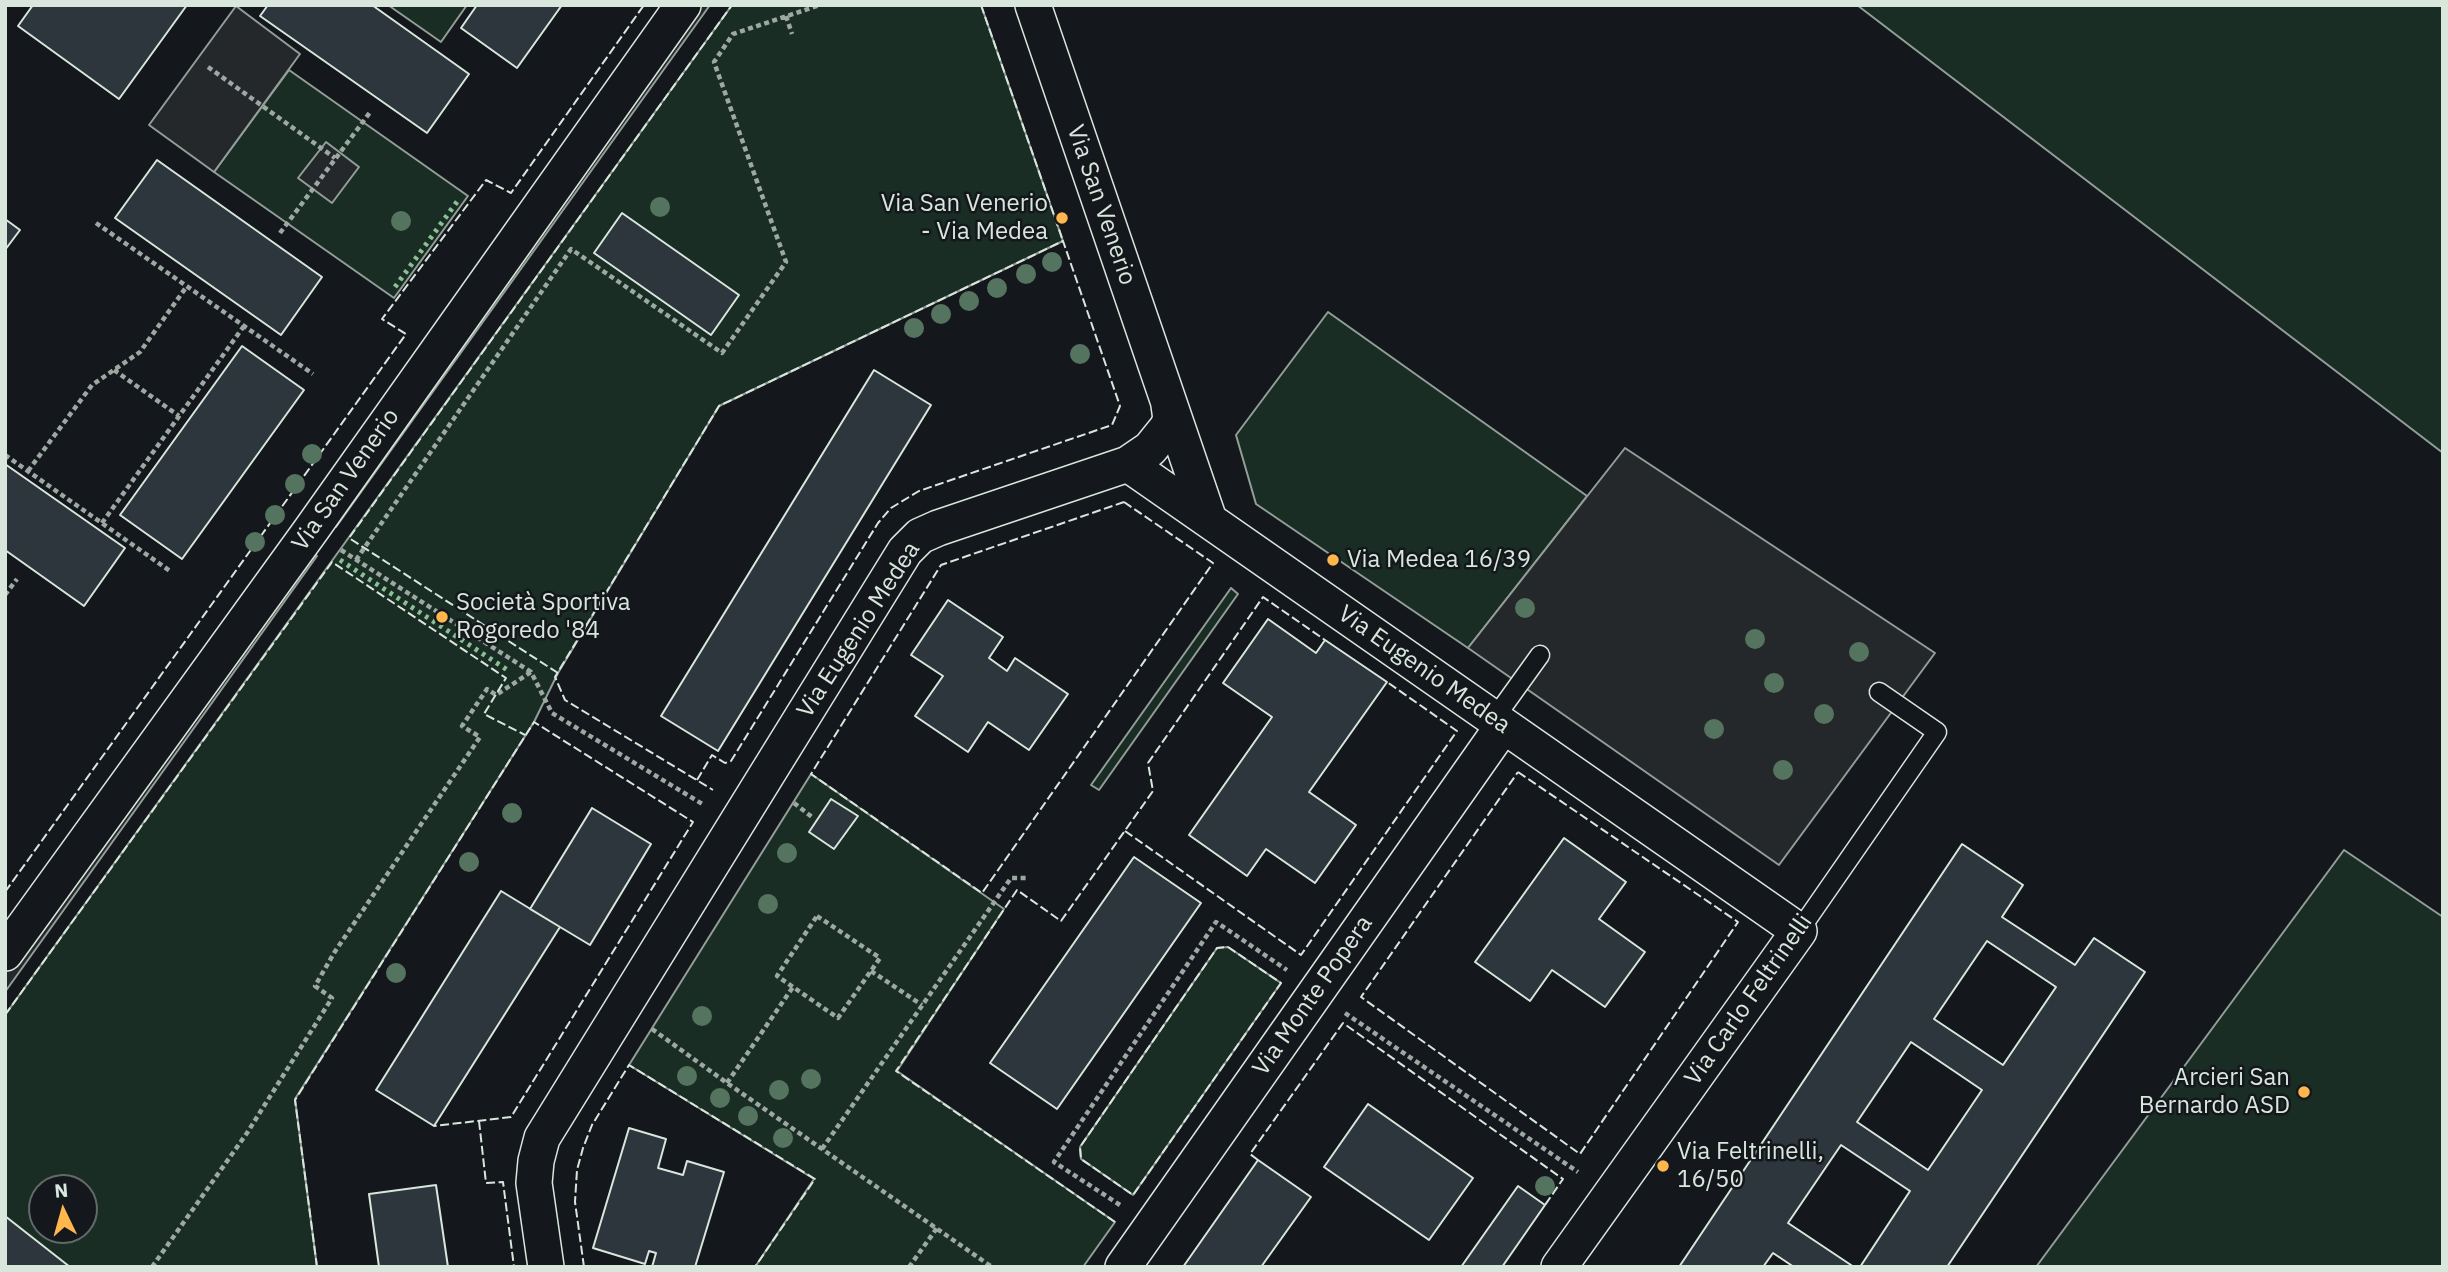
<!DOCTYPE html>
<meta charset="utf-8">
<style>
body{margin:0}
#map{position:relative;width:2448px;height:1272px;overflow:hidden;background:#14181c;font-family:"IBM Plex Sans",sans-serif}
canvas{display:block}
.frame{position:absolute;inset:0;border:7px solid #d8e6dc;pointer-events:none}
.north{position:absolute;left:28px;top:1174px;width:70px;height:70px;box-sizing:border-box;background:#14181c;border:2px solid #626a69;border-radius:50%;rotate:355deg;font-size:19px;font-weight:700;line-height:28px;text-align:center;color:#d8e6dc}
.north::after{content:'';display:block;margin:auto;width:24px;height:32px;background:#ffb74d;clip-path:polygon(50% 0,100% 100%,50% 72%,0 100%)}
</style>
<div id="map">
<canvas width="2448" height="1272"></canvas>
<div class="frame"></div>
<div class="north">N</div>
</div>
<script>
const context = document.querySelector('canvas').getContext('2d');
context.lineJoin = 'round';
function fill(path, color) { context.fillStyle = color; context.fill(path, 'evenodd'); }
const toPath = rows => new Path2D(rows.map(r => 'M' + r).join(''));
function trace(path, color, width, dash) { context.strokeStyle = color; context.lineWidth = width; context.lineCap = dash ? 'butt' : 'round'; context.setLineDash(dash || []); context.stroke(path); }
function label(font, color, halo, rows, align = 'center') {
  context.font = font + ' "IBM Plex Sans",sans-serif'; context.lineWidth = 5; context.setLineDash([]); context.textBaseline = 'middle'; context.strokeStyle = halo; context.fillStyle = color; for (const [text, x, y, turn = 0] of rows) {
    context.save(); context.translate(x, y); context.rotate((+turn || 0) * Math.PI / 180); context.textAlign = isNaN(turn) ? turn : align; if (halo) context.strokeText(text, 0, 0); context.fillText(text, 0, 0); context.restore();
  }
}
const green = toPath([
 [388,5,467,5,441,42,388,5],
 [732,5,981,5,1063,241,719,406,558,673,534,722,295,1099,317,1267,5,1267,5,1015,732,5],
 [42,1188,84,1188,84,1230,42,1230,42,1188],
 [1857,5,2443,5,2443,453,2375,401,1857,5],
 [289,70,468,196,394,298,214,172,289,70],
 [1328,312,1587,496,1468,648,1256,504,1236,435,1328,312],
 [1231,588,1238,594,1099,790,1091,785,1231,588],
 [811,774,1004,909,897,1071,1115,1222,1083,1267,755,1267,814,1179,629,1065,811,774],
 [2344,850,2443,917,2443,1267,2036,1267,2344,850],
 [1228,947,1281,983,1133,1195,1081,1159,1080,1147,1217,948,1228,947]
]);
const parking = toPath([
 [691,5,710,5,336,527,327,522,691,5],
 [236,6,300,54,214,172,149,125,236,6],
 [326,142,359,167,332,203,298,178,326,142],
 [1625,448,1935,653,1779,865,1468,648,1625,448],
 [305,550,317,556,5,992,5,971,305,550]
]);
const building = toPath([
 [33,5,187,5,119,99,18,26,33,5],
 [268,5,372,5,469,74,427,133,260,16,268,5],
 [477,5,562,5,517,68,461,28,477,5],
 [157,160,322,277,281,335,115,218,157,160],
 [622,213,739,295,711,335,594,253,622,213],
 [5,219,20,230,5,250,5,219],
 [242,346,304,390,182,559,120,515,242,346],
 [874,370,931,405,718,751,661,716,874,370],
 [5,464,125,548,84,606,5,550,5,464],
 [948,600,1003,637,989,658,1007,671,1015,658,1068,694,1029,750,988,722,968,752,915,716,943,676,911,655,948,600],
 [1268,619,1316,653,1325,640,1387,682,1309,792,1356,825,1315,883,1266,849,1247,876,1189,835,1272,717,1223,683,1268,619],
 [831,799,858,816,834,849,809,832,831,799],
 [592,808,651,844,590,945,530,909,592,808],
 [1564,838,1626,882,1599,919,1645,952,1605,1007,1552,970,1530,1001,1475,962,1564,838],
 [1962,844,2023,885,2002,917,2075,965,2094,938,2145,972,1947,1267,1860,1267,1910,1191,1841,1145,1788,1223,1854,1267,1794,1267,1773,1253,1763,1267,1679,1267,1962,844],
 [1987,941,2056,987,2003,1065,1934,1019,1987,941],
 [1911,1042,1982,1090,1928,1170,1857,1122,1911,1042],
 [1134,857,1201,903,1057,1109,990,1063,1134,857],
 [501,891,560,927,434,1126,376,1090,501,891],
 [1368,1104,1473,1178,1429,1240,1324,1167,1368,1104],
 [629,1128,666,1139,658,1168,683,1175,687,1161,724,1172,695,1267,652,1267,656,1253,649,1251,645,1264,593,1248,629,1128],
 [1258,1160,1311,1197,1261,1267,1183,1267,1258,1160],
 [436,1185,448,1267,379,1267,369,1194,436,1185],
 [1518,1186,1545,1205,1502,1267,1461,1267,1518,1186],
 [5,1216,70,1267,5,1267,5,1216]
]);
const path = toPath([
 [786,16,792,34],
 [208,67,335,158],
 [96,223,313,374],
 [280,233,371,111],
 [114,370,179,416],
 [5,455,170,571],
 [28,471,92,385,140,352,187,286],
 [102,523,244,326],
 [341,550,531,672,552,713,704,805],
 [356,560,571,249,722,353,786,262,714,62,733,34,820,5],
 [5,595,17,579],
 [794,803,812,817],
 [817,916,880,958,838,1018,777,976,817,916],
 [871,971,922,1005],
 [1345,1013,1578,1172],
 [652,1029,727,1083,992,1267],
 [727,1083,793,987],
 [822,1149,1011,878,1028,878],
 [1120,1205,1054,1162,1216,922,1287,970],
 [152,1267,247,1133,332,998,315,986,334,953,480,737,462,726,487,689,496,695,531,672],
 [909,1267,937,1228]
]);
const lane = toPath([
 [1494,719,1540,655],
 [1799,931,1937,732,1879,692]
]);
const street = toPath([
 [1033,5,1209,520],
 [1128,464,1799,931,1559,1267],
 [5,953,311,530,683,5],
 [546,1267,534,1183,536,1161,542,1138,905,551,920,536,938,528,1128,464,1150,449,1167,428,1171,419,1169,405],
 [1123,1267,1503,726]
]);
const hedge = toPath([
 [395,287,459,199],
 [340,560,509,671]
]);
const fence = toPath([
 [981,5,1063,241],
 [1124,502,1213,563,982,893,811,774,941,565,1124,502],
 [558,673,349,538,732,5],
 [1518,772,1738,922,1580,1154,1361,997,1518,772],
 [697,780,712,755,725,763,731,761,878,523,891,508,919,491,1112,425,1120,406,1063,241,719,406,555,677,565,700,713,790],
 [1125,831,1301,955,1457,731,1387,682],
 [5,892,406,334,382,319,486,180,511,193,644,5],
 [1228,947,1281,983,1133,1195,1081,1159,1080,1147,1217,948,1228,947],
 [5,1015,332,562,506,678,484,714,525,735],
 [479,1121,486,1183,503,1182,514,1267],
 [1258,1160,1250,1154,1343,1023,1563,1179,1545,1205],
 [1115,1222,896,1071,1017,890,1061,921,1153,791,1148,763,1263,597,1325,640],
 [317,1267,295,1100,534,722,693,822,511,1117,434,1126],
 [584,1267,575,1202,577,1170,583,1148,592,1125,629,1065,815,1179,755,1267]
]);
const trees = [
 [660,207],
 [401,221],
 [1052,262],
 [1026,274],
 [997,288],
 [969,301],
 [941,314],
 [914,328],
 [1080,354],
 [312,454],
 [295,484],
 [275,515],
 [255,542],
 [1525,608],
 [1755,639],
 [1859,652],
 [1774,683],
 [1824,714],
 [1714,729],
 [1783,770],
 [512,813],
 [787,853],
 [469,862],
 [768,904],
 [396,973],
 [702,1016],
 [687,1076],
 [811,1079],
 [779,1090],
 [720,1098],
 [748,1116],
 [783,1138],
 [1545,1186]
];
const markers = [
 [1062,218,7,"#ffb74d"],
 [1333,560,7,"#ffb74d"],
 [442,617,7,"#ffb74d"],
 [2304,1092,7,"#ffb74d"],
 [1663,1166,7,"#ffb74d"]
];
const poiNames = [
 ["Via San Venerio",1048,204,"right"],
 ["- Via Medea",1048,232,"right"],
 ["Via Medea 16/39",1347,560],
 ["Società Sportiva",456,603],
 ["Rogoredo '84",456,631],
 ["Arcieri San",2290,1078,"right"],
 ["Bernardo ASD",2290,1106,"right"],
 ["Via Feltrinelli,",1677,1152],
 ["16/50",1677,1180]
];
const streetNames = [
 ["Via San Venerio",1101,205,71],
 ["Via San Venerio",346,480,-55],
 ["Via Eugenio Medea",859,630,-57],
 ["Via Eugenio Medea",1424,670,35],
 ["Via Monte Popera",1313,996,-55],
 ["Via Carlo Feltrinelli",1749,1000,-55]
];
fill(green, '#1a2d24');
trace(green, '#939e99', 2);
fill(parking, '#24282b');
trace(parking, '#939e99', 2);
fill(building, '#2c363c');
trace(building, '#d8e6dc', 2);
trace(lane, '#d8e6dc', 21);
trace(street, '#d8e6dc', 38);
trace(path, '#9da8a2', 4.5, [5, 3.5]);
trace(lane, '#14181c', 18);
trace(street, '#14181c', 35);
trace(hedge, '#8ac095', 5, [3.5, 5]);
trace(fence, '#d8e6dc', 2, [9, 3.5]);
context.fillStyle = '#55745f';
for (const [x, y] of trees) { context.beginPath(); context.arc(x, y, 10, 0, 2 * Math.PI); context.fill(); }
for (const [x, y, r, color] of markers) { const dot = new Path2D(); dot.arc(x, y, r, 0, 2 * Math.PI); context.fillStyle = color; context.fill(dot); trace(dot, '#14181c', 2.5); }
label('24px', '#d8e6dc', '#14181c', poiNames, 'left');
label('24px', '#d8e6dc', '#14181c', streetNames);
</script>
